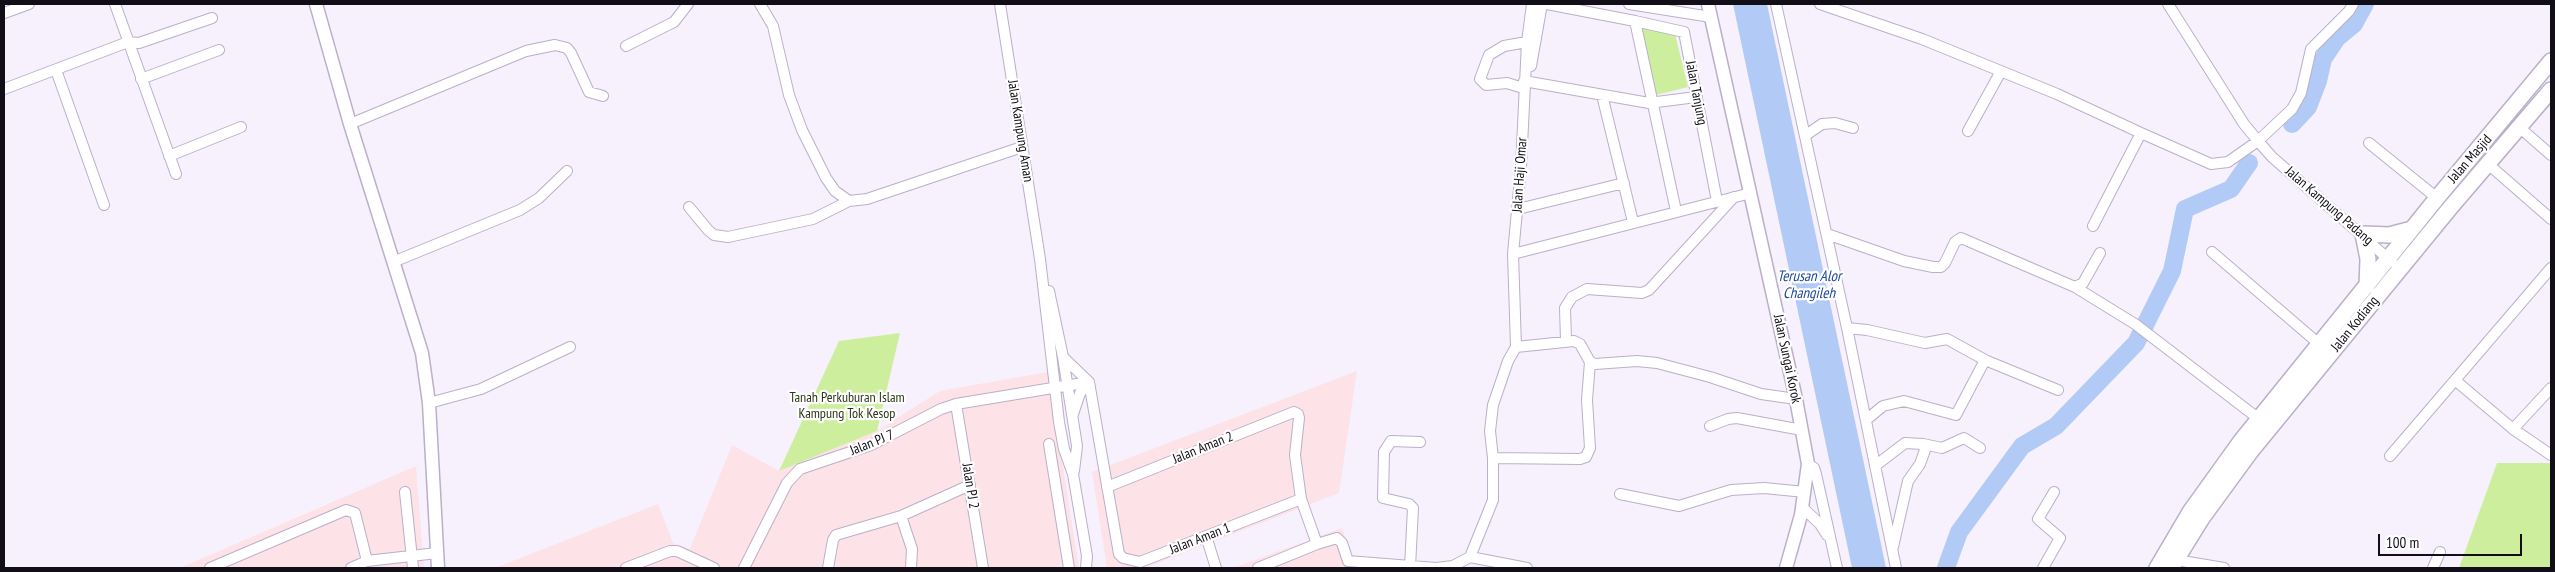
<!DOCTYPE html>
<style>
body{margin:0}
#map{position:relative;width:2555px;height:572px;overflow:hidden;background:#f6f1fd;font-family:"PT Sans Narrow",sans-serif}
canvas{display:block}
.frame{position:absolute;inset:0;border:5px solid #120e17;pointer-events:none}
.scale{position:absolute;left:2378px;top:534px;width:144px;height:22px;box-sizing:border-box;border:2px solid #120e17;border-top:0;padding-left:6px;font-size:15px;line-height:18px;white-space:nowrap;color:#120e17;-webkit-text-stroke:4px #fff;paint-order:stroke}
</style>
<div id="map">
<canvas width="2555" height="572"></canvas>
<div class="frame"></div>
<div class="scale">100 m</div>
</div>
<script>
const context = document.querySelector('canvas').getContext('2d');
context.lineJoin = 'round';
function fill(path, color) { context.fillStyle = color; context.fill(path, 'evenodd'); }
const toPath = rows => new Path2D(rows.map(r => 'M' + r).join(''));
function trace(path, color, width, dash) { context.strokeStyle = color; context.lineWidth = width; context.lineCap = dash ? 'butt' : 'round'; context.setLineDash(dash || []); context.stroke(path); }
function label(font, color, halo, rows, align = 'center') {
  context.font = font + ' "PT Sans Narrow",sans-serif'; context.lineWidth = 4.5; context.setLineDash([]); context.textBaseline = 'middle'; context.strokeStyle = halo; context.fillStyle = color; for (const [text, x, y, turn = 0] of rows) {
    context.save(); context.translate(x, y); context.rotate((+turn || 0) * Math.PI / 180); context.textAlign = isNaN(turn) ? turn : align; if (halo) context.strokeText(text, 0, 0); context.fillText(text, 0, 0); context.restore();
  }
}
const commercial = toPath([
 [1357,371,1339,493,1145,568,1107,568,1092,472],
 [1048,372,1079,568,495,568,658,504,673,543,690,549,732,445,779,471,877,431,940,391],
 [416,466,424,568,180,568],
 [1342,528,1356,568,1233,568]
]);
const green = toPath([
 [1639,24,1675,34,1688,87,1656,95],
 [900,333,877,431,779,471,839,341],
 [2497,463,2551,463,2551,568,2459,568]
]);
const water = toPath([
 [1733,4,1767,4,1886,568,1852,568]
]);
const river = toPath([
 [2292,124,2308,107,2318,81,2323,59,2337,38,2354,24,2365,4],
 [1946,568,1959,532,2022,446,2056,426,2136,343,2172,271,2185,209,2231,189,2249,163]
]);
const minor = toPath([
 [115,4,176,174],
 [760,4,773,26,789,95,802,130,826,178,835,191,849,201,867,199,1022,147],
 [1000,4,1040,259,1059,422,1064,449,1073,474,1087,556,1086,568],
 [1547,4,1635,21,1676,211],
 [1629,4,1711,17],
 [1776,4,1847,328,1896,568],
 [1820,4,1922,39,2057,94,2141,133,2093,226],
 [2168,4,2244,124,2258,141,2272,157,2392,262],
 [4,13,29,4],
 [1635,21,1684,32,1717,201],
 [626,46,674,22,688,4],
 [1531,66,1542,4],
 [56,70,104,205],
 [141,79,219,50],
 [1524,81,1649,103,1696,97],
 [1523,88,1507,83,1486,85,1480,79,1489,55,1504,46,1527,42],
 [4,89,128,42,139,43,212,18],
 [1602,95,1633,222],
 [350,124,526,51,555,45,567,48,571,53,589,92,603,96],
 [2519,127,2551,155],
 [1968,131,2000,73],
 [2141,133,2211,164,2228,162,2258,141,2292,109,2301,93,2311,49,2349,11,2353,4],
 [1806,135,1822,124,1835,123,1853,128],
 [2369,143,2437,198],
 [169,156,241,127],
 [2488,164,2551,219],
 [689,207,708,230,714,235,728,237,813,219,849,201],
 [1518,209,1624,183],
 [1827,234,1904,261,1933,267,1941,267,1945,263,1955,242,1961,238,2075,287,2083,283,2100,253],
 [2212,252,2318,343],
 [1513,254,1751,193],
 [393,262,520,210,539,198,567,171],
 [2075,287,2135,324,2259,419],
 [1049,291,1063,357,1077,446,1074,471],
 [1847,328,1867,330,1925,343,1947,339,1985,360],
 [1566,340,1565,308,1572,297,1587,289,1642,293,1649,290,1734,197],
 [1516,347,1513,254,1521,167,1527,42,1532,4],
 [1063,357,1089,382,1119,554,1123,558,1140,562,1301,499,1317,544],
 [2456,381,2513,429,2551,455],
 [429,403,481,389,570,347],
 [956,404,983,568],
 [1073,414,1080,393,1089,382],
 [1866,420,1883,406,1904,401,1956,415,1985,360,2058,390],
 [1710,426,1728,419,1737,418,1802,430],
 [2513,429,2551,388],
 [1049,444,1069,568],
 [1923,444,1942,448,1964,438,1980,448],
 [2390,456,2551,268],
 [1493,458,1580,459,1586,457,1590,448,1587,400,1590,362],
 [1808,464,1814,468,1816,474,1837,568],
 [1875,466,1905,443,1923,444,1925,450,1920,464,1908,481,1893,547],
 [1107,487,1294,412,1298,414,1299,418,1295,455,1301,499],
 [405,492,413,568],
 [1620,494,1679,506,1731,490,1764,488,1805,492],
 [1803,508,1820,524,1827,535],
 [901,516,912,549,911,568],
 [1206,536,1216,568],
 [1470,557,1493,500,1493,458,1490,431,1493,405,1508,361,1516,347,1574,341,1580,344,1590,362,1595,364,1637,361,1657,363,1710,377,1761,394,1796,399],
 [2176,560,2224,568],
 [1410,567,1413,508,1409,504,1383,498,1384,452,1391,441,1420,442],
 [210,568,346,510,355,513,367,561],
 [351,568,367,561,437,553],
 [626,568,670,551,677,551,714,568],
 [744,568,787,483,800,469,871,445,941,409,956,404,1089,382],
 [828,568,833,540,836,535,901,516,970,485],
 [1258,568,1317,544,1337,538,1342,543,1348,561,1436,568,1453,566,1470,557,1527,568],
 [2043,568,2060,538,2038,519,2054,492],
 [2433,568,2440,552]
]);
const major = toPath([
 [316,4,350,124,422,353,429,403,438,568],
 [1708,4,1796,399,1808,464,1801,515,1786,568]
]);
const highway = toPath([
 [2367,286,2368,259,2363,234,2389,235,2412,229],
 [2157,568,2190,512,2241,441,2437,198,2551,61],
 [2171,568,2202,518,2251,451,2450,208,2551,90]
]);
const streetNames = [
 ["Jalan Tanjung",1696,93,79],
 ["Jalan Kampung Aman",1020,131,81],
 ["Jalan Masjid",2470,159,-49],
 ["Jalan Haji Omar",1520,175,-86],
 ["Jalan Kampung Padang",2329,206,41],
 ["Jalan Kodiang",2355,324,-51],
 ["Jalan Sungai Korok",1787,359,78],
 ["Jalan PJ 7",872,443,-22],
 ["Jalan Aman 2",1203,448,-22],
 ["Jalan PJ 2",970,486,81],
 ["Jalan Aman 1",1200,539,-21]
];
const parkNames = [
 ["Tanah Perkuburan Islam",847,398],
 ["Kampung Tok Kesop",847,414]
];
const waterNames = [
 ["Terusan Alor",1809,277],
 ["Changileh",1809,294]
];
fill(commercial, '#fde2e7');
fill(green, '#cdef9d');
fill(water, '#b2cbf6');
trace(river, '#b2cbf6', 18);
trace(minor, '#bbafca', 12);
trace(major, '#bbafca', 15);
trace(highway, '#bbafca', 18);
trace(minor, '#fff', 10);
trace(major, '#fff', 12);
trace(highway, '#fff', 15);
label('14px', '#120e17', '#fff', streetNames);
label('14px', '#2a3715', '#fff', parkNames);
label('italic 15px', '#20499b', '#fff', waterNames);
</script>
